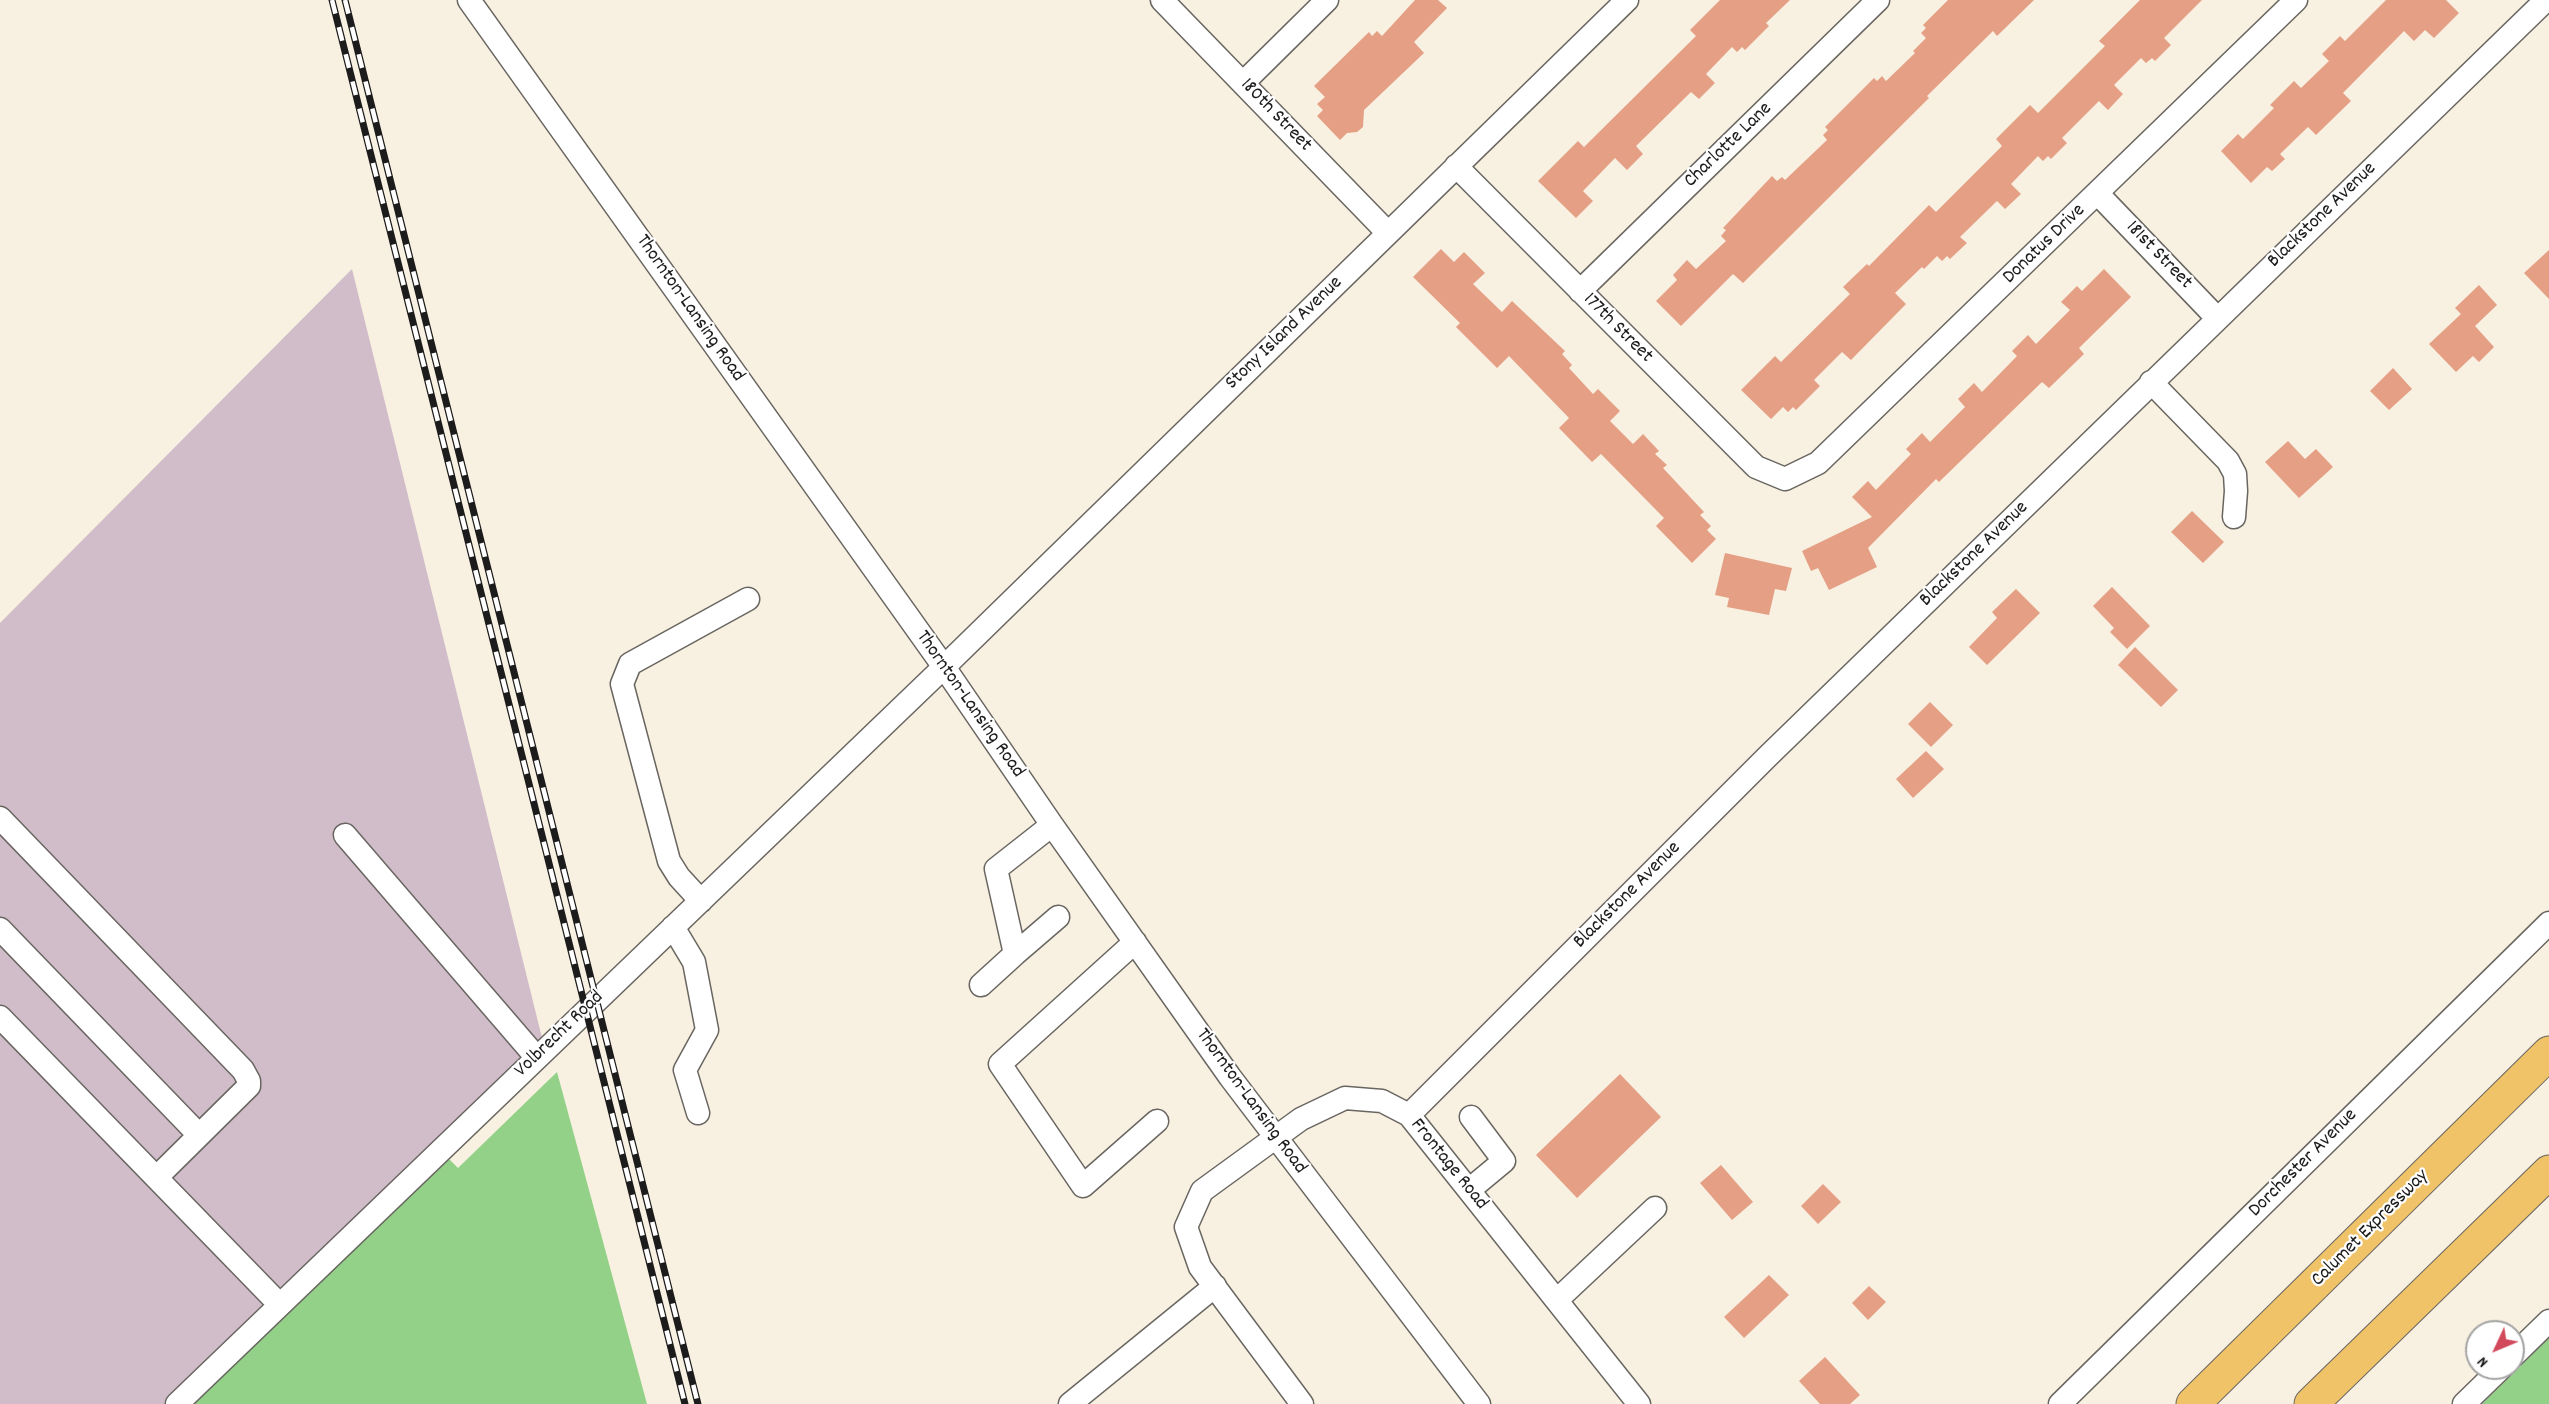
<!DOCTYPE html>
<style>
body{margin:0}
#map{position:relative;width:2549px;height:1404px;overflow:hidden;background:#f8f0e0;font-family:Dekko,sans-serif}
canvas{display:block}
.north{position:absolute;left:2465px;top:1320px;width:60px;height:60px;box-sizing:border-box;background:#fff;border:2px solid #a4a4a4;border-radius:50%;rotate:226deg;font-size:16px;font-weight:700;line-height:24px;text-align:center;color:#1c1c1c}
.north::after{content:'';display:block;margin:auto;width:21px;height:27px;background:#d1495b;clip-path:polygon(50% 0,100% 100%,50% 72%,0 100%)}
</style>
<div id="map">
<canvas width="2549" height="1404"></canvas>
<div class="north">N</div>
</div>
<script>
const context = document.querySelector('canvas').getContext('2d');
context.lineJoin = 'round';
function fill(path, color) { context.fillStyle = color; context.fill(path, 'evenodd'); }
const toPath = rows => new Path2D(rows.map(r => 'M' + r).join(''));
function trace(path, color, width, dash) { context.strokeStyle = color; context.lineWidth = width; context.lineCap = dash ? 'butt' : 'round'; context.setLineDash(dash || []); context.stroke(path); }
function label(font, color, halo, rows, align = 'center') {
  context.font = font + ' Dekko,sans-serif'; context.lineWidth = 4.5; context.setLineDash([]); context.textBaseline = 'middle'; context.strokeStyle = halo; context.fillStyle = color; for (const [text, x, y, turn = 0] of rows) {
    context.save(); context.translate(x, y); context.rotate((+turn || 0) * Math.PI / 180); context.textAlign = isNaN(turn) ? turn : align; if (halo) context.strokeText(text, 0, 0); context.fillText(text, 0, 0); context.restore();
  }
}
const industrial = toPath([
 [352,269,545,1050,177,1404,0,1404,0,623]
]);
const green = toPath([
 [557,1072,647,1404,170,1404,435,1145,458,1168],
 [2549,1338,2549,1404,2482,1404]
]);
const building = toPath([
 [1415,0,1438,0,1447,8,1414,42,1424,53,1364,110,1363,127,1357,132,1347,133,1340,140,1317,116,1323,110,1317,104,1325,97,1314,86,1369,32,1372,36,1377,31,1382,36],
 [1720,0,1790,0,1766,23,1769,26,1745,50,1742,47,1737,52,1732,47,1706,74,1715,83,1699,99,1691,92,1636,146,1643,154,1627,170,1615,158,1583,191,1593,201,1576,218,1538,181,1578,141,1584,147,1696,36,1690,30],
 [1948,0,2034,0,1997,36,1993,31,1927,96,1929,98,1743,283,1733,274,1681,326,1656,301,1677,280,1673,275,1687,260,1696,269,1726,241,1721,236,1726,230,1723,228,1772,176,1777,181,1782,177,1785,180,1827,140,1823,135,1828,130,1825,127,1874,78,1877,81,1882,76,1886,81,1915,53,1913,51,1926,38,1921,33,1926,28,1923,25],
 [2140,0,2202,0,2164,38,2171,45,2155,61,2152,58,2146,63,2141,58,2114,85,2123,94,2108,110,2099,101,2062,138,2067,143,2051,159,2048,156,2043,161,2038,156,2011,184,2021,194,2005,209,1997,201,1960,237,1967,243,1950,259,1947,256,1942,261,1937,256,1924,269,1922,267,1895,293,1906,304,1851,360,1842,352,1814,380,1820,386,1796,410,1793,407,1788,412,1783,407,1771,419,1741,390,1775,356,1781,362,1850,294,1843,287,1867,264,1869,266,1929,205,1936,212,2002,146,1996,139,2030,105,2038,113,2105,46,2099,41],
 [2386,0,2446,0,2459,13,2434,38,2425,30,2414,41,2404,31,2343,93,2351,101,2316,135,2308,127,2280,154,2285,159,2272,171,2267,167,2251,183,2221,151,2238,134,2243,139,2274,108,2270,105,2294,81,2301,88,2329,61,2322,54,2340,36,2345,41],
 [1441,249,1454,262,1464,252,1485,273,1473,284,1502,312,1512,301,1565,351,1562,354,1572,365,1569,368,1593,394,1598,389,1620,411,1610,421,1633,444,1643,434,1659,451,1655,454,1667,465,1663,468,1704,512,1700,515,1711,526,1707,530,1716,539,1692,563,1656,526,1664,518,1601,454,1592,462,1559,428,1569,418,1509,356,1497,368,1456,327,1460,323,1413,277],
 [2549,250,2549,299,2524,273],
 [2104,269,2131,297,2079,348,2084,354,2049,388,2042,382,1939,482,1936,479,1868,548,1877,567,1829,590,1818,568,1811,571,1802,551,1872,517,1852,497,1868,481,1876,490,1911,454,1906,449,1922,433,1930,442,1965,407,1958,399,1974,383,1982,392,2017,356,2012,351,2028,335,2036,344,2070,310,2061,302,2077,286,2082,291],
 [2479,285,2497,305,2475,326,2494,347,2479,362,2473,356,2456,372,2429,344,2461,314,2455,308],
 [2393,368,2412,389,2389,410,2370,391],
 [2288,441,2305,459,2316,449,2333,467,2299,498,2265,462],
 [2192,511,2224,542,2203,563,2171,532],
 [1725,553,1792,568,1786,591,1775,589,1769,615,1727,607,1729,598,1715,595],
 [2112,587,2150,626,2127,649,2110,632,2114,628,2093,606],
 [2016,589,2040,613,1987,665,1969,647,1997,618,1992,612],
 [2135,647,2178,690,2161,707,2118,665],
 [1930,702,1953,725,1931,747,1908,724],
 [1926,751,1944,769,1913,798,1896,779],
 [1620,1074,1661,1117,1577,1198,1536,1155],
 [1721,1165,1753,1202,1732,1220,1700,1183],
 [1823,1184,1841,1202,1818,1224,1801,1206],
 [1769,1275,1789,1295,1744,1338,1724,1317],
 [1869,1286,1886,1302,1868,1320,1852,1303],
 [1825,1357,1860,1395,1850,1404,1820,1404,1799,1381]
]);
const minor = toPath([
 [469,0,944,667,1052,825,1230,1077,1479,1404],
 [1162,0,1388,233],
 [1243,83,1327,0],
 [1456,166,1756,467,1785,479,1818,463,2296,0],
 [2098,194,2217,318],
 [1580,291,1878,0],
 [2151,382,2228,461,2235,474,2236,491,2234,517],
 [0,818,243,1070,249,1081,249,1086,157,1177],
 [345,835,537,1058],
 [701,901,679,877,669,861,622,684,630,664,748,599],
 [673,927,694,962,707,1030,685,1070,698,1113],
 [0,929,199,1135],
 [1135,942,1000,1064,1083,1186,1157,1121],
 [1015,954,1058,917],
 [981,985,1015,954,996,869,1052,825],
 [0,1017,280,1305],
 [1409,1115,1767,757,2546,0],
 [1469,1190,1504,1161,1471,1117],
 [1557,1300,1655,1208],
 [2513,1356,2549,1321],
 [177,1404,944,667,1627,0],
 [1070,1404,1215,1286],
 [1302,1404,1200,1267,1186,1227,1202,1191,1301,1119,1345,1098,1382,1101,1409,1115,1639,1404],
 [2060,1404,2549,923],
 [2464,1404,2501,1368]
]);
const highway = toPath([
 [2193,1404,2549,1053],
 [2311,1404,2549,1172]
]);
const rail = toPath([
 [332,0,685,1404],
 [345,0,698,1404]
]);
const streetNames = [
 ["180th Street",1275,116,46],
 ["Charlotte Lane",1729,146,-44],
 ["Blackstone Avenue",2323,216,-44],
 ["Donatus Drive",2045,245,-44],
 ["181st Street",2158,256,46],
 ["Thornton-Lansing Road",689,309,55],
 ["177th Street",1617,329,45],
 ["Stony Island Avenue",1285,334,-44],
 ["Blackstone Avenue",1975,555,-44],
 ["Thornton-Lansing Road",969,705,55],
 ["Blackstone Avenue",1628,896,-45],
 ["Volbrecht Road",560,1035,-44],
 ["Thornton-Lansing Road",1250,1102,54],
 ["Dorchester Avenue",2304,1164,-45],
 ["Frontage Road",1448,1165,51],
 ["Calumet Expressway",2371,1229,-45]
];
fill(industrial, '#d1bdc9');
fill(green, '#92d187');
fill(building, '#e49f85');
trace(minor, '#696661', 25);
trace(highway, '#696661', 35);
trace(minor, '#fff', 22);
trace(highway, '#f0c369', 33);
trace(rail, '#1c1c1c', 7);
trace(rail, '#fff', 4.5, [14]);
label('20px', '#1c1c1c', '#fff', streetNames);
</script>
